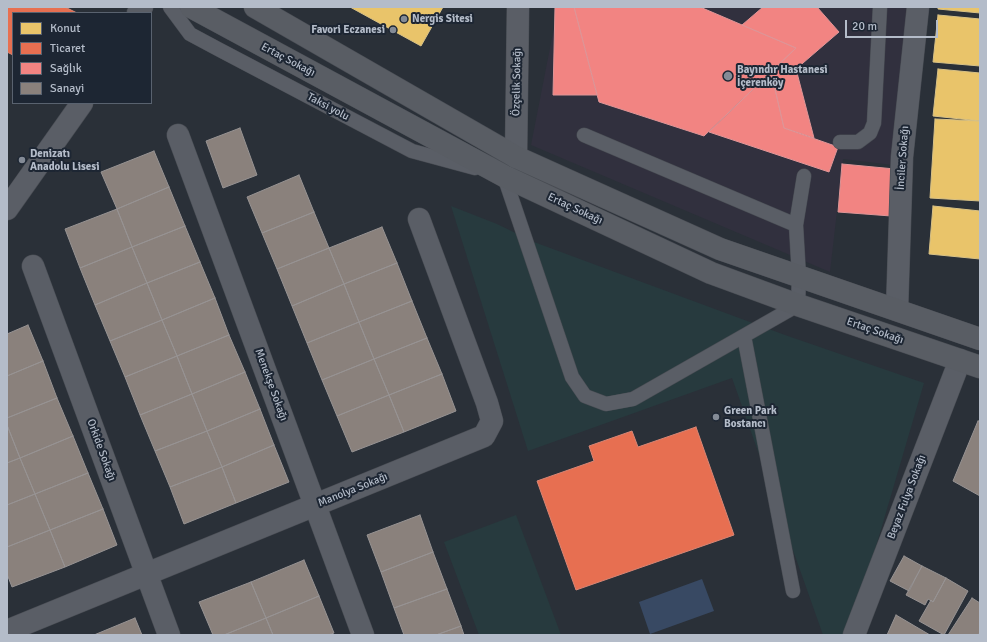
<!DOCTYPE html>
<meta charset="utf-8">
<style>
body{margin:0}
#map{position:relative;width:987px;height:642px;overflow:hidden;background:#2a3038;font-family:Signika,sans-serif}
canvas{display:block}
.frame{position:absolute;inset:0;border:8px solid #b4bcc9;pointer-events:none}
.legend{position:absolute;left:12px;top:12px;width:140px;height:92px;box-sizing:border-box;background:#1d2633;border:1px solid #59626f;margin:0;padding:5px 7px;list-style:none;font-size:12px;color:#b4bcc9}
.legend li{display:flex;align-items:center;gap:8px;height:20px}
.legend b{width:20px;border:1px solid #59626f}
.scale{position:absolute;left:845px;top:20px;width:93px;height:18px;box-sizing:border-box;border:2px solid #b4bcc9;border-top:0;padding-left:5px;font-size:12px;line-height:14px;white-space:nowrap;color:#b4bcc9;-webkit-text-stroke:3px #1d2633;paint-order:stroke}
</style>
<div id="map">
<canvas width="987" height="642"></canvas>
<div class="frame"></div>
<ul class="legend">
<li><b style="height:11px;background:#e9c46a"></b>Konut</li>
<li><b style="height:11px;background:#e76f51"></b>Ticaret</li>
<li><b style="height:11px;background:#f28482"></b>Sağlık</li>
<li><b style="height:11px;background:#8a817c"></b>Sanayi</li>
</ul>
<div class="scale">20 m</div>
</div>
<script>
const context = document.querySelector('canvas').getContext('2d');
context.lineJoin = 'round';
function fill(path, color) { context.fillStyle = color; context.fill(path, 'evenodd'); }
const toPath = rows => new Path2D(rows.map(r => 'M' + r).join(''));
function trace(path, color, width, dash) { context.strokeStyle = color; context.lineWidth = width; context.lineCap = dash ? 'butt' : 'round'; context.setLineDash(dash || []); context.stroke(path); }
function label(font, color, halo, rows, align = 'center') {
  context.font = font + ' Signika,sans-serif'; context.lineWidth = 4; context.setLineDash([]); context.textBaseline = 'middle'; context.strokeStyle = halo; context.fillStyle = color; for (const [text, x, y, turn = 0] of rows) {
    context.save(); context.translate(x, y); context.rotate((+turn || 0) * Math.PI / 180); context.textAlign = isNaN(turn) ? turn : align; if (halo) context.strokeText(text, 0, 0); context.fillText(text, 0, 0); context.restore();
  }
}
const medical = toPath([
 [558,7,920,7,901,166,843,159,830,272,531,145]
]);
const green = toPath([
 [451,206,497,224,534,242,785,335,924,383,850,635,823,635,732,378,528,451],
 [516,515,561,635,479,635,444,542]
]);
const water = toPath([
 [702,579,714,611,650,634,639,602]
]);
const homes = toPath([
 [350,7,443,7,421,46,350,7],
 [938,7,980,7,980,13,938,9,938,7],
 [938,15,980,19,980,66,933,62,938,15],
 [938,69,980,73,980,121,933,116,938,69],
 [935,119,980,121,980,201,930,198,935,119],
 [933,206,980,211,980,259,929,254,933,206]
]);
const shops = toPath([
 [7,7,65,7,77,13,13,13,13,55,7,52,7,7],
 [696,427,734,535,576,590,537,481,594,461,589,446,632,431,638,447,696,427]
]);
const health = toPath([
 [555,7,574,7,597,95,553,95,555,7],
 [574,7,700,7,796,48,704,136,599,102,574,7],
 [763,7,817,7,839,32,796,69,814,138,784,128,771,72,796,48,742,25,763,7],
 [771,72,784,128,838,147,829,172,709,132,771,72],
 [842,164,895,169,891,216,838,212,842,164]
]);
const industry = toPath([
 [240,128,257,175,223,188,206,141,240,128],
 [154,151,169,187,117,209,101,172,154,151],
 [299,175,314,212,262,233,247,197,299,175],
 [169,187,185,226,132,247,117,209,169,187],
 [117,209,132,247,80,268,65,229,117,209],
 [314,212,329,248,277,269,262,233,314,212],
 [185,226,200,262,147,283,132,247,185,226],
 [382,227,397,263,344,284,329,248,382,227],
 [132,247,147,283,95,305,80,268,132,247],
 [329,248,344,284,292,306,277,269,329,248],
 [200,262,215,298,162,320,147,283,200,262],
 [397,263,412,301,359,322,344,284,397,263],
 [147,283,162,320,110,341,95,305,147,283],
 [344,284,359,322,307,343,292,306,344,284],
 [215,298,229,335,177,356,162,320,215,298],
 [412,301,427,338,374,359,359,322,412,301],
 [162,320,177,356,125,377,110,341,162,320],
 [359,322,374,359,322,380,307,343,359,322],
 [28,325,43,361,7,376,7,334,28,325],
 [229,335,245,372,192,394,177,356,229,335],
 [427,338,442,374,389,395,374,359,427,338],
 [177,356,192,394,140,415,125,377,177,356],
 [374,359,389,395,337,416,322,380,374,359],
 [43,361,57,398,7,418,7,376,43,361],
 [245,372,260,409,207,431,192,394,245,372],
 [442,374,456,411,404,432,389,395,442,374],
 [192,394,207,431,155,451,140,415,192,394],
 [389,395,404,432,352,452,337,416,389,395],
 [57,398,73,436,20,458,7,425,7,418,57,398],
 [260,409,274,445,222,467,207,431,260,409],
 [978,421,980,421,980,496,953,481,978,421],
 [7,425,20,458,7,463,7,425],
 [207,431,222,467,170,487,155,451,207,431],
 [73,436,88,473,35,494,20,458,73,436],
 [274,445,289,482,236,503,222,467,274,445],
 [20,458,35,494,7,505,7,463,20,458],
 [222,467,236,503,184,524,170,487,222,467],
 [88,473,103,509,50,530,35,494,88,473],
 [35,494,50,530,7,547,7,505,35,494],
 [103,509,117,545,65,567,50,530,103,509],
 [420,515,433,552,381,572,367,535,420,515],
 [50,530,65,567,12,587,7,574,7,547,50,530],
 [433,552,447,589,394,608,381,572,433,552],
 [904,556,922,566,909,591,890,581,904,556],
 [304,560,319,596,266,618,251,582,304,560],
 [922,566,946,578,933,602,928,599,925,605,906,595,922,566],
 [946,578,968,591,944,635,919,621,931,600,933,602,946,578],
 [251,582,266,618,224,635,213,635,199,602,251,582],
 [447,589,461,626,436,635,404,635,394,608,447,589],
 [319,596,334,633,328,635,273,635,266,618,319,596],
 [972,598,980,603,980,632,978,635,948,635,972,598],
 [896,615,930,635,887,635,896,615],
 [135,618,142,635,94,635,135,618],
 [266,618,273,635,224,635,266,618],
 [461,626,464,635,436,635,461,626]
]);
const lane = toPath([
 [170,7,190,34,218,49,412,151,475,168],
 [584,135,796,225],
 [840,142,858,142,870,133,874,123,880,7],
 [501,175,504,176,572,377,585,396,606,404,633,399,798,305,799,277,796,225,804,176],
 [744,336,793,591]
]);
const street = toPath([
 [138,13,142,7],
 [178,135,363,635],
 [516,157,518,7],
 [7,209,82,103],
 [33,266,169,635],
 [897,310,902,157,918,7],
 [7,631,484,436,492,421,487,403,419,219],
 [854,635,960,360]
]);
const secondary = toPath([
 [191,7,504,176,711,273,798,305,980,367],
 [255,7,516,157,720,249,980,339]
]);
const markers = [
 [404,19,4,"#848b96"],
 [393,30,4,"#848b96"],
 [728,76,5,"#848b96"],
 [22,160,4,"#848b96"],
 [716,417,4,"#848b96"]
];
const poiNames = [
 ["Nergis Sitesi",412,19],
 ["Favori Eczanesi",385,30,"right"],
 ["Bayındır Hastanesi",737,70],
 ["İçerenköy",737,83],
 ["Denizatı",30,154],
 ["Anadolu Lisesi",30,167],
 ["Green Park",724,411],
 ["Bostancı",724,424]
];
const streetNames = [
 ["Ertaç Sokağı",288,60,28],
 ["Özçelik Sokağı",517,82,-89],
 ["Taksi yolu",328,107,28],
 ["İnciler Sokağı",903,158,-86],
 ["Ertaç Sokağı",575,209,25],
 ["Ertaç Sokağı",875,331,19],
 ["Menekşe Sokağı",271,385,70],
 ["Orkide Sokağı",101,450,70],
 ["Manolya Sokağı",353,490,-22],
 ["Beyaz Fulya Sokağı",907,497,-69]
];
fill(medical, '#31303e');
fill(green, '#273a3e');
fill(water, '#384963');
fill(homes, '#e9c46a');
trace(homes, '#d9c286', 1);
fill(shops, '#e76f51');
trace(shops, '#d88675', 1);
fill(health, '#f28482');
trace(health, '#df9597', 1);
fill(industry, '#8a817c');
trace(industry, '#979393', 1);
trace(lane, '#484c53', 15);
trace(street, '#484c53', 23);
trace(secondary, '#484c53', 23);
trace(lane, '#5a5e66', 14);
trace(street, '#5a5e66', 22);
trace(secondary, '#595d64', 22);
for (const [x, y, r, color] of markers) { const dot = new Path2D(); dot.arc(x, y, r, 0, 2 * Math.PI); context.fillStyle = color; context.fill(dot); trace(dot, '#1d2633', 1.5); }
label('bold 11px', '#b4bcc9', '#1d2633', poiNames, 'left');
label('11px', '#b4bcc9', '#1d2633', streetNames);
</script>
